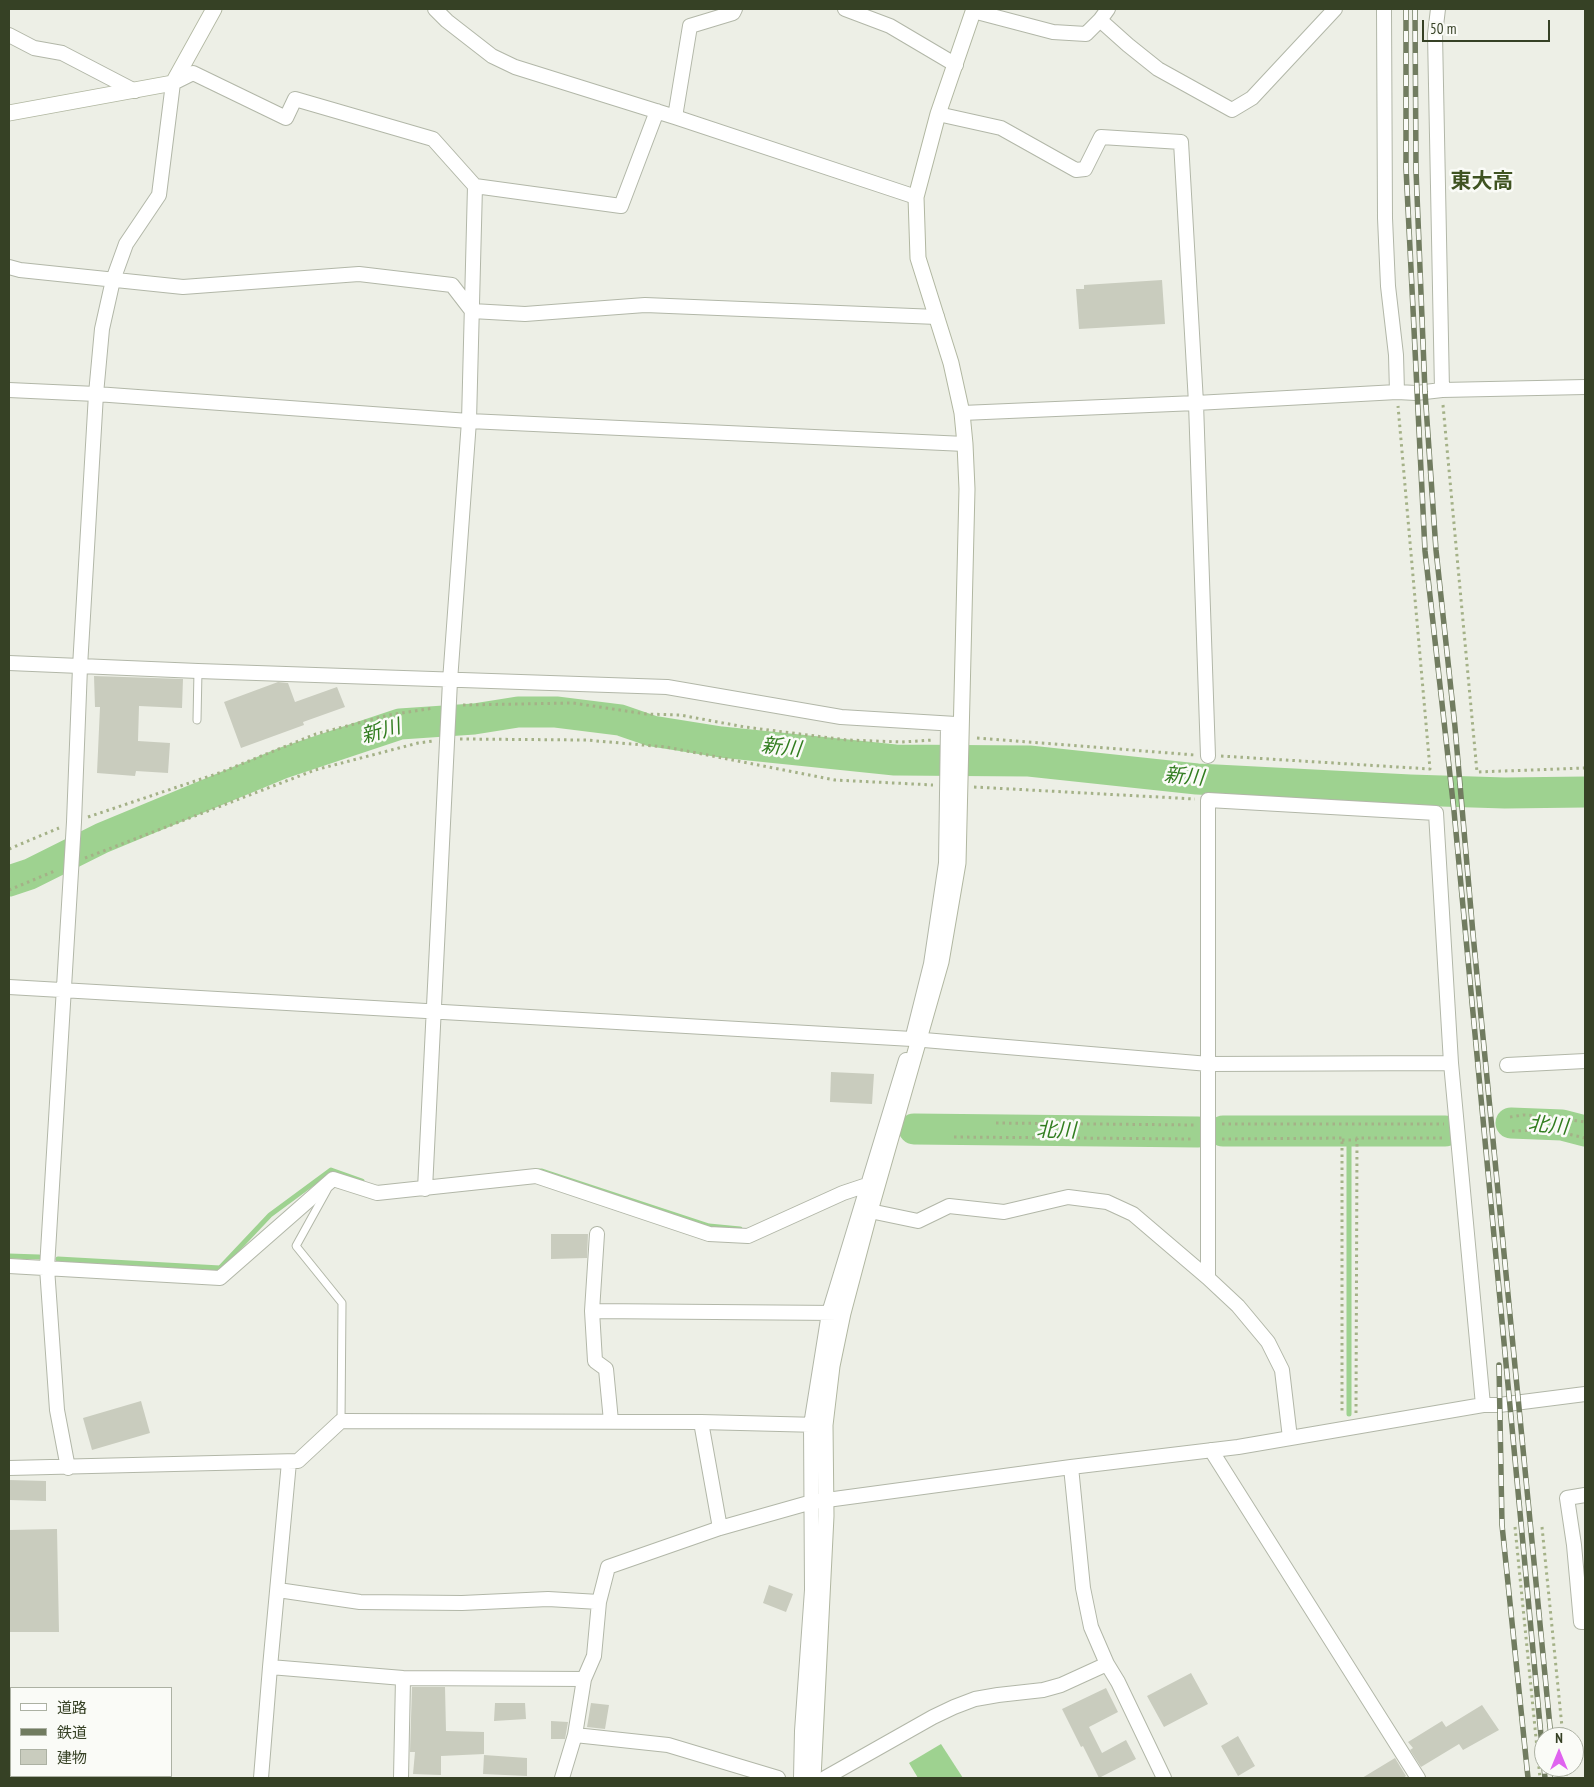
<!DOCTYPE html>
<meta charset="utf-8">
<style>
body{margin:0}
#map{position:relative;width:1594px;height:1787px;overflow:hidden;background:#edefe6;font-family:"PT Sans Narrow","Noto Sans JP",sans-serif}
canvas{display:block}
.frame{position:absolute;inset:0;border:10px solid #364125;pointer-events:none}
.legend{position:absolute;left:10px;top:1687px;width:162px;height:90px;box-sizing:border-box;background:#fafbf7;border:1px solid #acb1a3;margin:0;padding:6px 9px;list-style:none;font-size:15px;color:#364125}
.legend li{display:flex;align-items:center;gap:10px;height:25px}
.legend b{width:25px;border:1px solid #acb1a3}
.north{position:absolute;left:1534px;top:1727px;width:50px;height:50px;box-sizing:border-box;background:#fafbf7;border:1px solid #acb1a3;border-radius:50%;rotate:0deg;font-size:14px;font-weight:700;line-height:20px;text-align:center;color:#364125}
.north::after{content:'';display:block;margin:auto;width:18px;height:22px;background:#df63ef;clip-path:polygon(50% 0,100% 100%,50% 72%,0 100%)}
.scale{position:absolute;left:1422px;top:20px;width:128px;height:22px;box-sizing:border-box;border:2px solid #364125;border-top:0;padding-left:6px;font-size:15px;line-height:18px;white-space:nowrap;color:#364125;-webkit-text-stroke:4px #fafbf7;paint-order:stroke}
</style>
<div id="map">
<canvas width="1594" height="1787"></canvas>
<div class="frame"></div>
<ul class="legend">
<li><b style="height:6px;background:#fff"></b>道路</li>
<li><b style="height:6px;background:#717c60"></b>鉄道</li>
<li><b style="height:14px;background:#c9ccbe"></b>建物</li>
</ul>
<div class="north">N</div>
<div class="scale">50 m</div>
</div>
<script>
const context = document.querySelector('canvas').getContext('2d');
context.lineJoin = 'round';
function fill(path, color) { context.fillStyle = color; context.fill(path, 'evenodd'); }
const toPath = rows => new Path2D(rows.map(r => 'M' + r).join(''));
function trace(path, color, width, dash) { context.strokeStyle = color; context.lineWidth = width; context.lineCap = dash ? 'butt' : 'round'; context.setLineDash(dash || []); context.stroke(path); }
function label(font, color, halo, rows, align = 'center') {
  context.font = font + ' "PT Sans Narrow","Noto Sans JP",sans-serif'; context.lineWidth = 5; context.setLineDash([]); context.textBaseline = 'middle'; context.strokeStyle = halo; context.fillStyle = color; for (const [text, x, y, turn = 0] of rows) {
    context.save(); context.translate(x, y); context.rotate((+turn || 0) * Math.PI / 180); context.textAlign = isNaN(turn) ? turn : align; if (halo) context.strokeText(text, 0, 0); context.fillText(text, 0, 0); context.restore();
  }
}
const water = toPath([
 [941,1744,963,1778,918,1778,909,1763]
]);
const stream = toPath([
 [1349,1131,1349,1414],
 [535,1171,542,1171,709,1226,740,1229],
 [9,1256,39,1257],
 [58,1259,220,1268,270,1215,331,1170,362,1181]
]);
const river = toPath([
 [9,881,30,874,102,838,283,763,400,724,474,719,518,712,556,712,620,720,652,731,721,742,895,760,1029,761,1197,779,1410,790,1505,793,1585,792],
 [1511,1123,1562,1125,1585,1131],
 [914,1129,1198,1132],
 [1223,1131,1445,1131]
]);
const building = toPath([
 [1162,280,1165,324,1079,329,1076,289,1084,289,1084,285],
 [94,676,183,679,182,708,139,706,138,741,170,743,168,773,136,771,135,776,97,773,100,707,95,707],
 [278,682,288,683,295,702,337,687,345,707,303,722,304,725,241,748,224,702],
 [831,1072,874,1074,872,1104,830,1102],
 [551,1234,588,1234,587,1258,551,1259],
 [141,1401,150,1433,92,1450,83,1418],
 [9,1480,46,1481,46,1501,9,1500],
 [57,1529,59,1632,9,1632,9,1530],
 [769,1585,793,1594,786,1612,763,1603],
 [1191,1673,1208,1704,1164,1727,1147,1696],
 [412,1687,445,1687,446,1731,484,1732,484,1754,441,1756,441,1775,413,1774,415,1752,410,1752],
 [1106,1688,1118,1712,1089,1727,1102,1753,1126,1740,1136,1759,1099,1778,1083,1746,1081,1747,1062,1709],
 [495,1703,525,1703,526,1719,494,1721],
 [591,1703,609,1705,605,1729,587,1727],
 [1482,1705,1499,1730,1463,1750,1459,1744,1421,1767,1410,1750,1413,1748,1408,1742,1442,1721,1446,1727],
 [551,1721,568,1722,565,1739,551,1739],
 [1238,1736,1255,1766,1238,1776,1221,1746],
 [484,1755,527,1758,527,1776,483,1774],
 [1395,1758,1406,1776,1403,1778,1362,1778]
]);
const path = toPath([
 [1443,405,1477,772,1585,768],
 [463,705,573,703,646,714,680,715,745,727,847,740,902,742,933,740],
 [977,738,1195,755],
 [460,739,586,740,666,747,835,780,933,785],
 [1221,756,1430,769,1398,406],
 [974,787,1195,799],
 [88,817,219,773,316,734,389,715,434,708],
 [9,849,59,828],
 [85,858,315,770,418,743,434,741],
 [9,890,57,870],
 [1510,1117,1523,1115,1545,1116,1585,1122],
 [996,1123,1194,1125],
 [1222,1124,1444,1124],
 [1512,1131,1537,1130,1560,1132,1585,1138],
 [954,1137,1193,1139],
 [1222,1139,1342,1138,1342,1414],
 [1342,1140,1357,1140],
 [1356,1413,1357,1138,1443,1138],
 [1515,1527,1540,1778],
 [1542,1527,1563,1737],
 [1566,1767,1566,1778]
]);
const lane = toPath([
 [197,720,198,671],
 [327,1190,296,1246,342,1303,341,1421]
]);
const street = toPath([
 [435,9,447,21,492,56,515,67,675,117,916,197],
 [845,9,890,26,956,65],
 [1384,9,1385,218,1388,286,1396,355,1397,392],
 [1438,9,1435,34,1442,390],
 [973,11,1053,32,1086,34,1100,20,1108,9],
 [1100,20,1128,45,1158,69,1232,110,1252,98,1335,9],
 [9,35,34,48,62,53,135,91],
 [938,114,1001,128,1076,170,1085,169,1101,137,1181,142,1196,403,1208,756],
 [675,117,690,26,733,13,735,9],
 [9,267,20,270,183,287,359,274,452,285,472,311,525,314,645,305,937,317],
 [9,390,96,394,469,421,965,444],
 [962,413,1196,403,1397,392,1416,393,1442,390,1585,387],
 [9,663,198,671,667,687,841,717,956,724],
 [9,987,912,1039,1209,1064,1451,1063],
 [914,1032,931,964,946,863,948,724],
 [1507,1065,1585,1061],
 [425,1189,450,681,469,421,475,186],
 [870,1211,918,1221,949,1206,1004,1212,1068,1197,1107,1202,1133,1214,1208,1278],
 [597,1234,592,1311,595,1361,606,1369,611,1421],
 [9,1266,220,1278,333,1179,377,1193,536,1176,709,1234,748,1236,843,1193,867,1185,872,1186],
 [592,1311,838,1313],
 [701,1422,720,1528],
 [1290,1438,1282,1370,1268,1342,1238,1306,1208,1278,1208,800,1436,813,1451,1063,1483,1405],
 [1211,1450,1418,1778],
 [1071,1467,1083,1588,1091,1627,1107,1664,1118,1682,1164,1778],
 [9,1468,298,1461,341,1421,701,1422,819,1425],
 [68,1468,57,1410,47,1268,74,822,80,667,96,394,102,329,113,280,126,244,159,195,173,83,193,73,286,118,295,99,433,139,475,186,621,206,657,111],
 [1585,1495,1567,1498,1574,1545,1581,1622,1585,1622],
 [278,1590,360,1602,462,1603,548,1599,599,1602],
 [270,1667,403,1678,584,1679],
 [575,1735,668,1745,778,1778],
 [9,1736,11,1736],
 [103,1776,104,1778],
 [261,1778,270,1667,289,1462],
 [401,1778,403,1678],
 [562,1778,575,1735,584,1679,594,1656,599,1602,608,1567,720,1528,812,1502,1071,1467,1238,1447,1483,1405,1499,1405,1585,1394],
 [801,1778,802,1731,812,1590,811,1425,829,1313,906,1060],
 [825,1778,933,1717,954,1707,975,1699,998,1695,1043,1690,1061,1685,1107,1664]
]);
const secondary = toPath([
 [9,113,173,83,214,9],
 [813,1778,826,1516,825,1425,832,1366,843,1313,870,1211,941,962,958,863,967,489,965,444,962,413,951,363,918,258,916,197,938,114,974,9]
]);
const rail = toPath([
 [1406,9,1406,168,1425,551,1454,811,1545,1778],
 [1415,9,1416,170,1425,392,1436,550,1455,727,1473,934,1551,1737],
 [1499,1365,1502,1525,1528,1778],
 [1554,1767,1555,1778]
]);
const waterNames = [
 ["新川",381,732,-16],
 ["新川",781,748,6],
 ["新川",1184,777,5],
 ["北川",1548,1126,5],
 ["北川",1056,1131,1]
];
const quarterNames = [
 ["東大高",1482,182]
];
fill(water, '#9ed290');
trace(stream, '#9ed290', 5);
trace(river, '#9ed290', 31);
fill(building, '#c9ccbe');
trace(lane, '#b2b7a8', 9);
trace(street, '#b2b7a8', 16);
trace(secondary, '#b1b7a1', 17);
trace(path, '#a4b187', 3, [2.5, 4]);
trace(lane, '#fff', 7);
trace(street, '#fff', 14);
trace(secondary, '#fff', 15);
trace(rail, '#717c60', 5.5);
trace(rail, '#fafbf7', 4, [11]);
label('italic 20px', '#317d1f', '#fafbf7', waterNames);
label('bold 21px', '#3f5321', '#fafbf7', quarterNames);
</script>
